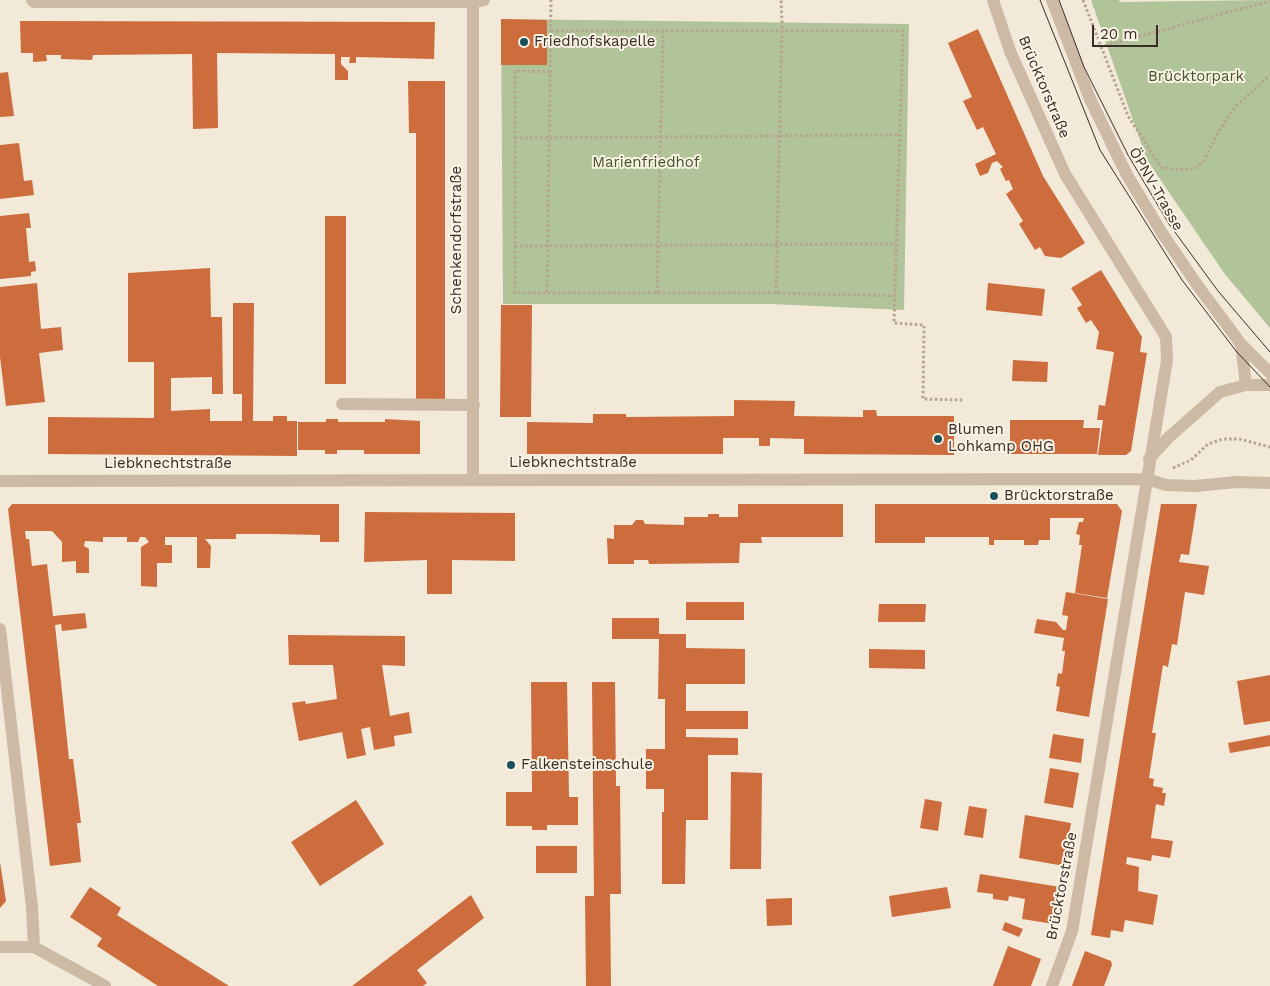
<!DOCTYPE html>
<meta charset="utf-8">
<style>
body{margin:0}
#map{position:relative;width:1270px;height:986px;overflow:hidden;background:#f3e9d9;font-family:"Work Sans",sans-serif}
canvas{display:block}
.scale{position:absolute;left:1092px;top:25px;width:66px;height:22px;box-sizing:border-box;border:2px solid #372d26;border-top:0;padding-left:6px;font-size:15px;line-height:18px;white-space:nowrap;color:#372d26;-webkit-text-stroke:4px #faf3e5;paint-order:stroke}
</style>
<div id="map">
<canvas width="1270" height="986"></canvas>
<div class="scale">20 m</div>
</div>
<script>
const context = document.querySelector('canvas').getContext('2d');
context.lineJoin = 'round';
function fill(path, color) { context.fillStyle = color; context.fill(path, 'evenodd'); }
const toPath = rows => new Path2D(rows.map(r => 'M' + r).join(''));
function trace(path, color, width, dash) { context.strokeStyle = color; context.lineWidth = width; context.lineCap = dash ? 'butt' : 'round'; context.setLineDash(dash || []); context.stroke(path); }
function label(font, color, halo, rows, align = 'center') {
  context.font = font + ' "Work Sans",sans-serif'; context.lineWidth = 4; context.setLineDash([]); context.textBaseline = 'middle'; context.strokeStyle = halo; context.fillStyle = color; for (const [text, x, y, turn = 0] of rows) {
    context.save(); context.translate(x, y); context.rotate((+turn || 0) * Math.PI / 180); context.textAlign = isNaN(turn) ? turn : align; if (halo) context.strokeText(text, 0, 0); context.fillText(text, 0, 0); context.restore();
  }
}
const green = toPath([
 [1091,0,1119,0,1120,2,1270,0,1270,328,1224,273,1147,160],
 [501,19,909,24,904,310,771,304,503,304]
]);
const building = toPath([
 [501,19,547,20,547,65,501,65],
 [20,21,435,22,434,59,356,57,356,63,349,63,350,57,341,57,341,64,348,71,348,80,335,80,335,54,217,53,218,128,193,129,192,54,93,55,92,60,61,59,61,55,46,55,47,61,33,62,33,53,21,53],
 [978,29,1043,176,1085,243,1061,258,1045,256,1040,247,1035,250,1019,224,1023,221,1006,194,1013,189,1009,180,1006,181,1000,169,1003,167,997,161,992,163,988,173,980,176,975,164,996,154,983,127,977,130,963,101,972,97,948,43],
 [8,72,14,116,0,117,0,73],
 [408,81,445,81,445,399,416,399,416,133,409,133],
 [19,143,24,181,32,180,34,195,0,199,0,145],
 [29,213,31,228,26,228,29,262,35,261,36,271,31,272,31,276,0,279,0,216],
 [325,216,346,216,346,384,325,384],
 [210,268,211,317,222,317,223,394,212,394,212,377,171,378,171,411,210,409,210,421,242,421,242,394,233,394,233,303,254,303,253,421,273,421,273,416,287,416,287,421,297,421,297,456,48,454,48,417,154,418,154,362,128,362,128,273],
 [1101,270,1142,337,1140,352,1147,353,1131,451,1126,455,1098,455,1103,420,1097,420,1099,405,1105,406,1114,352,1096,349,1099,332,1091,320,1086,323,1077,308,1082,305,1071,288],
 [37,283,41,329,61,327,63,350,39,353,45,402,6,406,0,357,0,287],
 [988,283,1045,289,1042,316,986,310],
 [501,305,532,305,531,417,500,417],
 [1013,360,1048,362,1047,382,1012,381],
 [734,400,795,401,794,416,863,417,863,410,876,410,877,416,954,416,954,455,804,454,804,439,770,438,770,446,759,446,759,438,723,438,723,454,527,454,527,422,593,423,593,414,626,414,626,417,734,416],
 [326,419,338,419,338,422,385,422,385,419,420,421,420,454,364,454,364,450,337,450,337,454,325,454,325,450,298,450,298,422,326,422],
 [1010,420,1084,420,1083,428,1100,428,1097,454,1010,454],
 [12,504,339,504,339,542,320,542,320,535,276,534,236,534,236,539,205,539,211,546,210,568,197,568,197,537,165,537,165,545,172,545,172,563,157,563,157,587,141,586,141,547,149,542,145,537,140,537,138,542,127,542,127,537,103,537,103,542,85,541,84,546,89,549,89,573,76,573,76,561,62,562,62,542,52,531,25,531,26,539,29,539,32,566,47,564,53,616,85,613,87,628,62,631,61,624,55,625,69,759,73,759,76,782,81,823,77,823,81,862,50,866,8,509],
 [738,504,843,504,843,537,761,537,762,543,740,543,739,563,649,564,648,560,634,560,634,564,608,564,607,538,614,539,614,525,632,525,636,520,643,520,645,524,684,525,684,517,708,517,708,514,719,514,719,517,738,517],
 [875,504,1117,504,1122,511,1107,598,1075,593,1082,545,1079,545,1080,535,1076,534,1079,522,1083,522,1084,518,1050,518,1050,540,1039,540,1038,545,1024,545,1024,540,994,540,994,545,989,545,989,537,925,537,925,543,875,543],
 [1161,504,1197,504,1189,555,1181,554,1179,562,1209,566,1204,595,1185,592,1177,645,1172,644,1168,667,1163,665,1152,733,1156,733,1149,778,1154,779,1153,786,1163,788,1162,793,1166,793,1164,806,1156,804,1151,838,1173,841,1170,858,1152,855,1151,861,1127,857,1126,864,1139,867,1138,891,1158,895,1153,925,1125,920,1123,932,1111,930,1110,938,1091,935],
 [365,512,515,513,515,561,452,560,452,594,427,594,427,560,364,562],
 [1066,592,1108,599,1089,717,1056,711,1060,687,1056,686,1058,673,1062,674,1065,651,1062,651,1064,638,1034,633,1037,619,1056,622,1063,630,1066,630,1068,616,1062,615],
 [686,602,744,602,744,620,686,620],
 [879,604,926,604,925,622,878,622],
 [612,618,659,618,659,634,686,634,686,648,745,649,745,684,686,684,686,711,748,711,748,729,686,729,686,737,738,738,738,755,708,755,708,820,686,820,685,884,662,884,662,812,664,812,664,789,646,789,646,749,665,749,665,699,658,699,659,639,612,639],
 [288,635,405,636,405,666,382,665,390,716,409,712,412,733,394,736,395,746,374,750,370,727,361,729,366,755,347,759,342,732,299,741,292,703,305,701,306,704,337,699,333,665,289,665],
 [869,649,925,650,925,669,869,668],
 [1270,675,1270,721,1244,725,1237,681],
 [531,682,567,682,569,797,578,797,578,825,547,825,547,830,532,830,532,826,506,826,506,792,532,792],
 [592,682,615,682,616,786,620,786,621,894,610,894,611,986,586,986,585,896,594,896],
 [1053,734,1084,739,1081,763,1049,758],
 [1270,735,1270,746,1230,753,1228,743],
 [1050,768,1079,773,1073,808,1044,803],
 [731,772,762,773,761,869,730,869],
 [925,799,942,802,938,831,920,828],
 [356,800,384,844,320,886,291,842],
 [969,806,987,809,983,838,964,835],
 [1025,815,1071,823,1064,866,1019,858],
 [536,846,577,846,577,873,536,873],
 [0,862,6,901,0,908],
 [980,874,1060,887,1054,924,1022,919,1025,899,1009,896,1008,901,993,899,993,894,977,892],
 [90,887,121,908,117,915,229,986,158,986,97,946,102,938,70,917],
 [947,887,951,908,892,917,889,896],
 [471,895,484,918,417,970,427,983,423,986,352,986],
 [792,898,792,925,767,926,766,899],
 [1005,922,1023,929,1019,937,1002,930],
 [1008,946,1041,959,1031,986,993,986],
 [1085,951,1111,961,1112,965,1104,986,1072,986]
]);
const path = toPath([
 [1083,0,1128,116,1161,167,1179,170,1196,168,1203,162,1220,129,1235,107,1270,75],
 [551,31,903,31,894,323,924,325,923,399,964,400],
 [1100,47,1270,1],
 [550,72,515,71,515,293,776,293,894,296],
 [515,138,899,135],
 [515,246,896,244],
 [547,292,551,0],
 [657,293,663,30],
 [776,293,782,22,781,0],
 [1173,468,1191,460,1208,444,1223,439,1239,439,1270,447]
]);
const minor = toPath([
 [32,0,34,2,473,2,484,0],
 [473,0,473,480],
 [993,0,1010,51,1065,174,1166,337,1167,360,1072,931,1052,986],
 [1052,0,1090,99,1127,175,1162,233,1198,286,1241,344,1270,373],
 [1241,344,1246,385],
 [342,404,474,405],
 [1149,459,1168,438,1220,392,1246,385,1270,385],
 [0,481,1147,479,1166,485,1194,486,1238,482,1270,483],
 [0,629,32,907,34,947],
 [0,947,34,947,105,986]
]);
const tram = toPath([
 [1040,0,1100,150,1182,280,1236,351,1270,387],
 [1059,0,1084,67,1128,155,1169,224,1218,291,1270,352]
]);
const markers = [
 [524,42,5,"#19515b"],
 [938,439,5,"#19515b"],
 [994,496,5,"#19515b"],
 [511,765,5,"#19515b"]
];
const poiNames = [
 ["Friedhofskapelle",534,42],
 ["Blumen",948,430],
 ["Lohkamp OHG",948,447],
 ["Brücktorstraße",1004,496],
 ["Falkensteinschule",521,765]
];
const parkNames = [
 ["Brücktorpark",1196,77],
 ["Marienfriedhof",646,163]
];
const streetNames = [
 ["Brücktorstraße",1044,87,67],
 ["ÖPNV-Trasse",1156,189,60],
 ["Schenkendorfstraße",457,240,-90],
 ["Liebknechtstraße",573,463],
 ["Liebknechtstraße",168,464],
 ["Brücktorstraße",1062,886,-79]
];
fill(green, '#b1c398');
fill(building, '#cd6c3c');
trace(path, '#b7a48e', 3, [2.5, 2.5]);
trace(minor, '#ccbaa4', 12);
trace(tram, '#372d26', 1);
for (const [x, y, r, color] of markers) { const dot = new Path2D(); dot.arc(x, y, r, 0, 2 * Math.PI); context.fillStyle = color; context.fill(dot); trace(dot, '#faf3e5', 2); }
label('15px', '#372d26', '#faf3e5', poiNames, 'left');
label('15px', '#425629', '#faf3e5', parkNames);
label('15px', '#372d26', '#faf3e5', streetNames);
</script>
